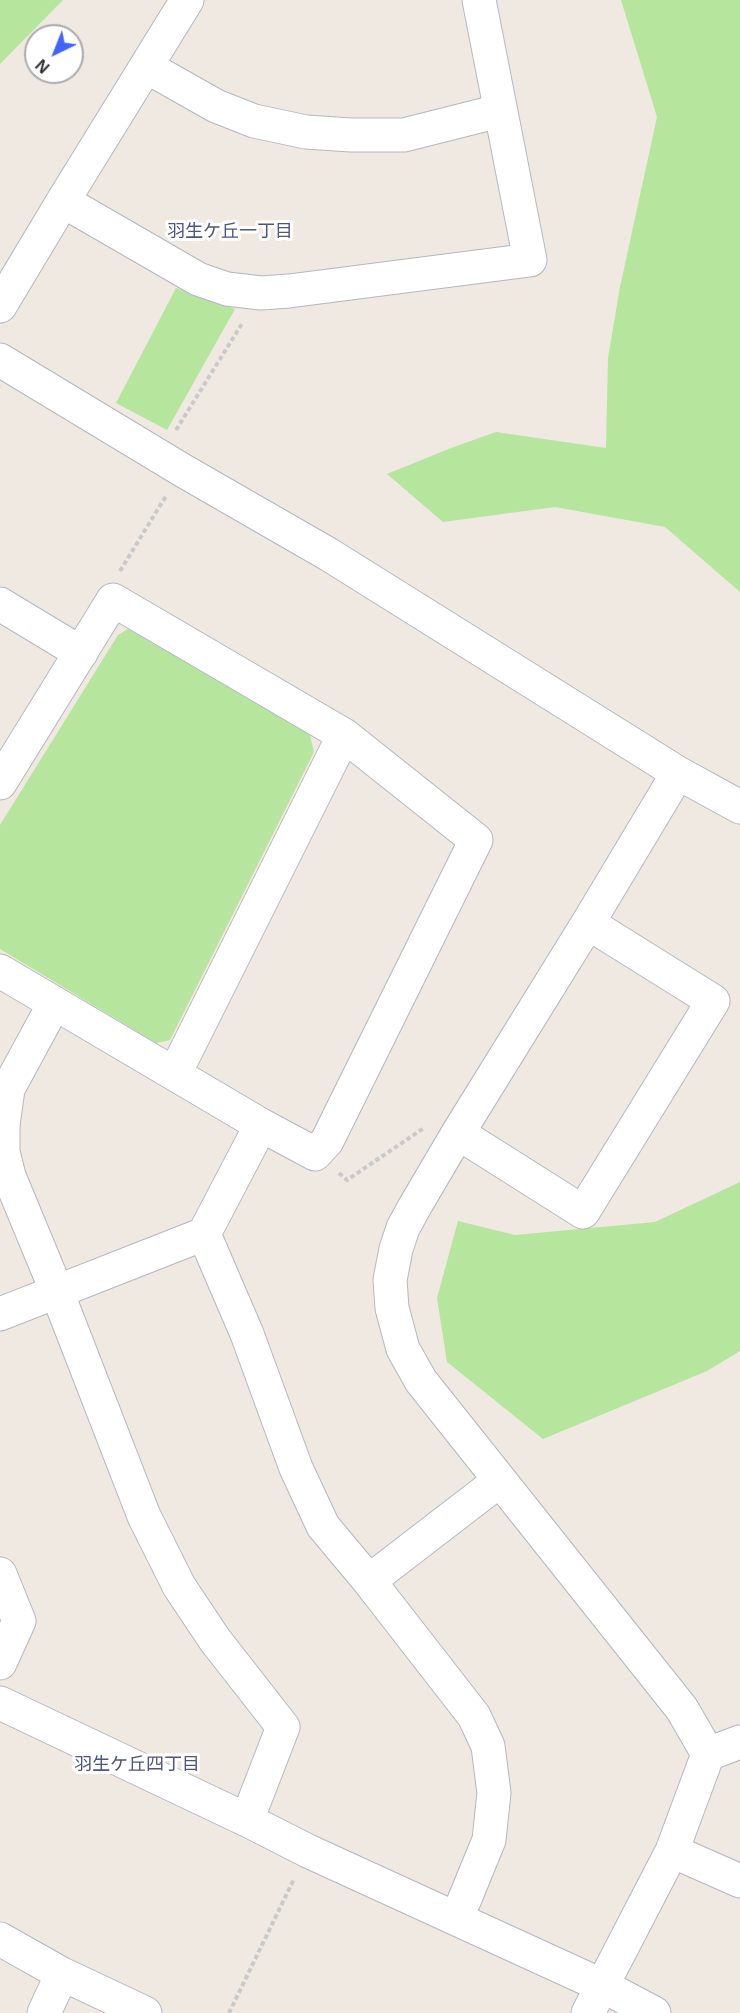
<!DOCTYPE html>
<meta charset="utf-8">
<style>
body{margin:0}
#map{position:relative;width:740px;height:2013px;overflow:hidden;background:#efe9e1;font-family:Arial,sans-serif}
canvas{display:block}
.north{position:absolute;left:24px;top:24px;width:60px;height:60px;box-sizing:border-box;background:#fff;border:2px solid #ababab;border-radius:50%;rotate:223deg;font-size:16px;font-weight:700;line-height:24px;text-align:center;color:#2e2e2e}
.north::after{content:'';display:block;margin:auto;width:21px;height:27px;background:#4264fb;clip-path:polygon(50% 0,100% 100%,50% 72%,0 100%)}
</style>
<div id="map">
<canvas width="740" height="2013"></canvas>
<div class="north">N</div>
</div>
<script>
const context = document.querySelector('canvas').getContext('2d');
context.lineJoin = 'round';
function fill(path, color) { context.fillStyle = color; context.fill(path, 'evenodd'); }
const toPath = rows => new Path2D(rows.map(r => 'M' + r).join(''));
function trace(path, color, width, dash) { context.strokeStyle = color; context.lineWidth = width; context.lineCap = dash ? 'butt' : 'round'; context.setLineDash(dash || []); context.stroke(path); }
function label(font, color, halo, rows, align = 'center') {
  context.font = font + ' Arial,"Noto Sans JP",sans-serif'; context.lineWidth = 6; context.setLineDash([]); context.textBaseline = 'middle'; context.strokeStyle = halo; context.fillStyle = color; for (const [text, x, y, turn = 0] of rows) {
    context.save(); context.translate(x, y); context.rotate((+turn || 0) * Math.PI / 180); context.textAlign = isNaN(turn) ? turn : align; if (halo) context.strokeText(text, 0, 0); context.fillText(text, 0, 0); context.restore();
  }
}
const green = toPath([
 [0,0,63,0,0,64],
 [621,0,740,0,740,592,665,527,555,507,443,522,387,474,451,448,496,432,606,448,608,358,620,287,657,117],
 [176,288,235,309,167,430,116,403],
 [129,628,309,731,314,752,170,1040,156,1043,0,949,0,825,118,635],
 [740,1182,740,1351,707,1371,543,1439,447,1362,437,1298,458,1221,515,1235,655,1222]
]);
const path = toPath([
 [176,430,243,322],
 [120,571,166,496],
 [339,1173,347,1180,424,1128],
 [229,2013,294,1879]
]);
const minor = toPath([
 [187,0,63,201,198,279,227,289,261,293,289,291,530,260,479,0],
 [147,67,216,106,254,121,306,132,351,135,404,135,499,111],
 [0,306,63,201],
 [0,360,182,470,328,554,678,773,740,807],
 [0,604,81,653],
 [0,783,113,600,344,735,476,840,327,1141,315,1154,261,1125,0,971],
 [54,1004,8,1089,3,1125,3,1152,9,1176,57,1292,144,1516,179,1586,215,1640,283,1727,247,1820],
 [175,1073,344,735],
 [458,1133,583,1212,713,1001,588,923],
 [204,1234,247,1334,296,1468,323,1526,369,1581,474,1716,488,1746,494,1793,489,1840,457,1918],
 [0,1314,204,1234,261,1125],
 [0,1574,19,1621,0,1663],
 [369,1581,499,1481],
 [0,1703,247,1820,308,1851,603,1986,654,2013],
 [708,1754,740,1742],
 [672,1851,740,1881],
 [0,1939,62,1974,145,2013],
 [44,2013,62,1974],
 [588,2013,672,1851,708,1754,682,1709,421,1381,403,1349,392,1308,390,1280,396,1249,403,1228,415,1206,458,1133,588,923,678,773]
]);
const neighbourhoodNames = [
 ["羽生ケ丘一丁目",230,232],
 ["羽生ケ丘四丁目",137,1765]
];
fill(green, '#b6e59e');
trace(minor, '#b4b7c1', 35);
trace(path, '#c9c9c9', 4, [4.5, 3]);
trace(minor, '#fff', 33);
label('18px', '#4d5680', '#fff', neighbourhoodNames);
</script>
